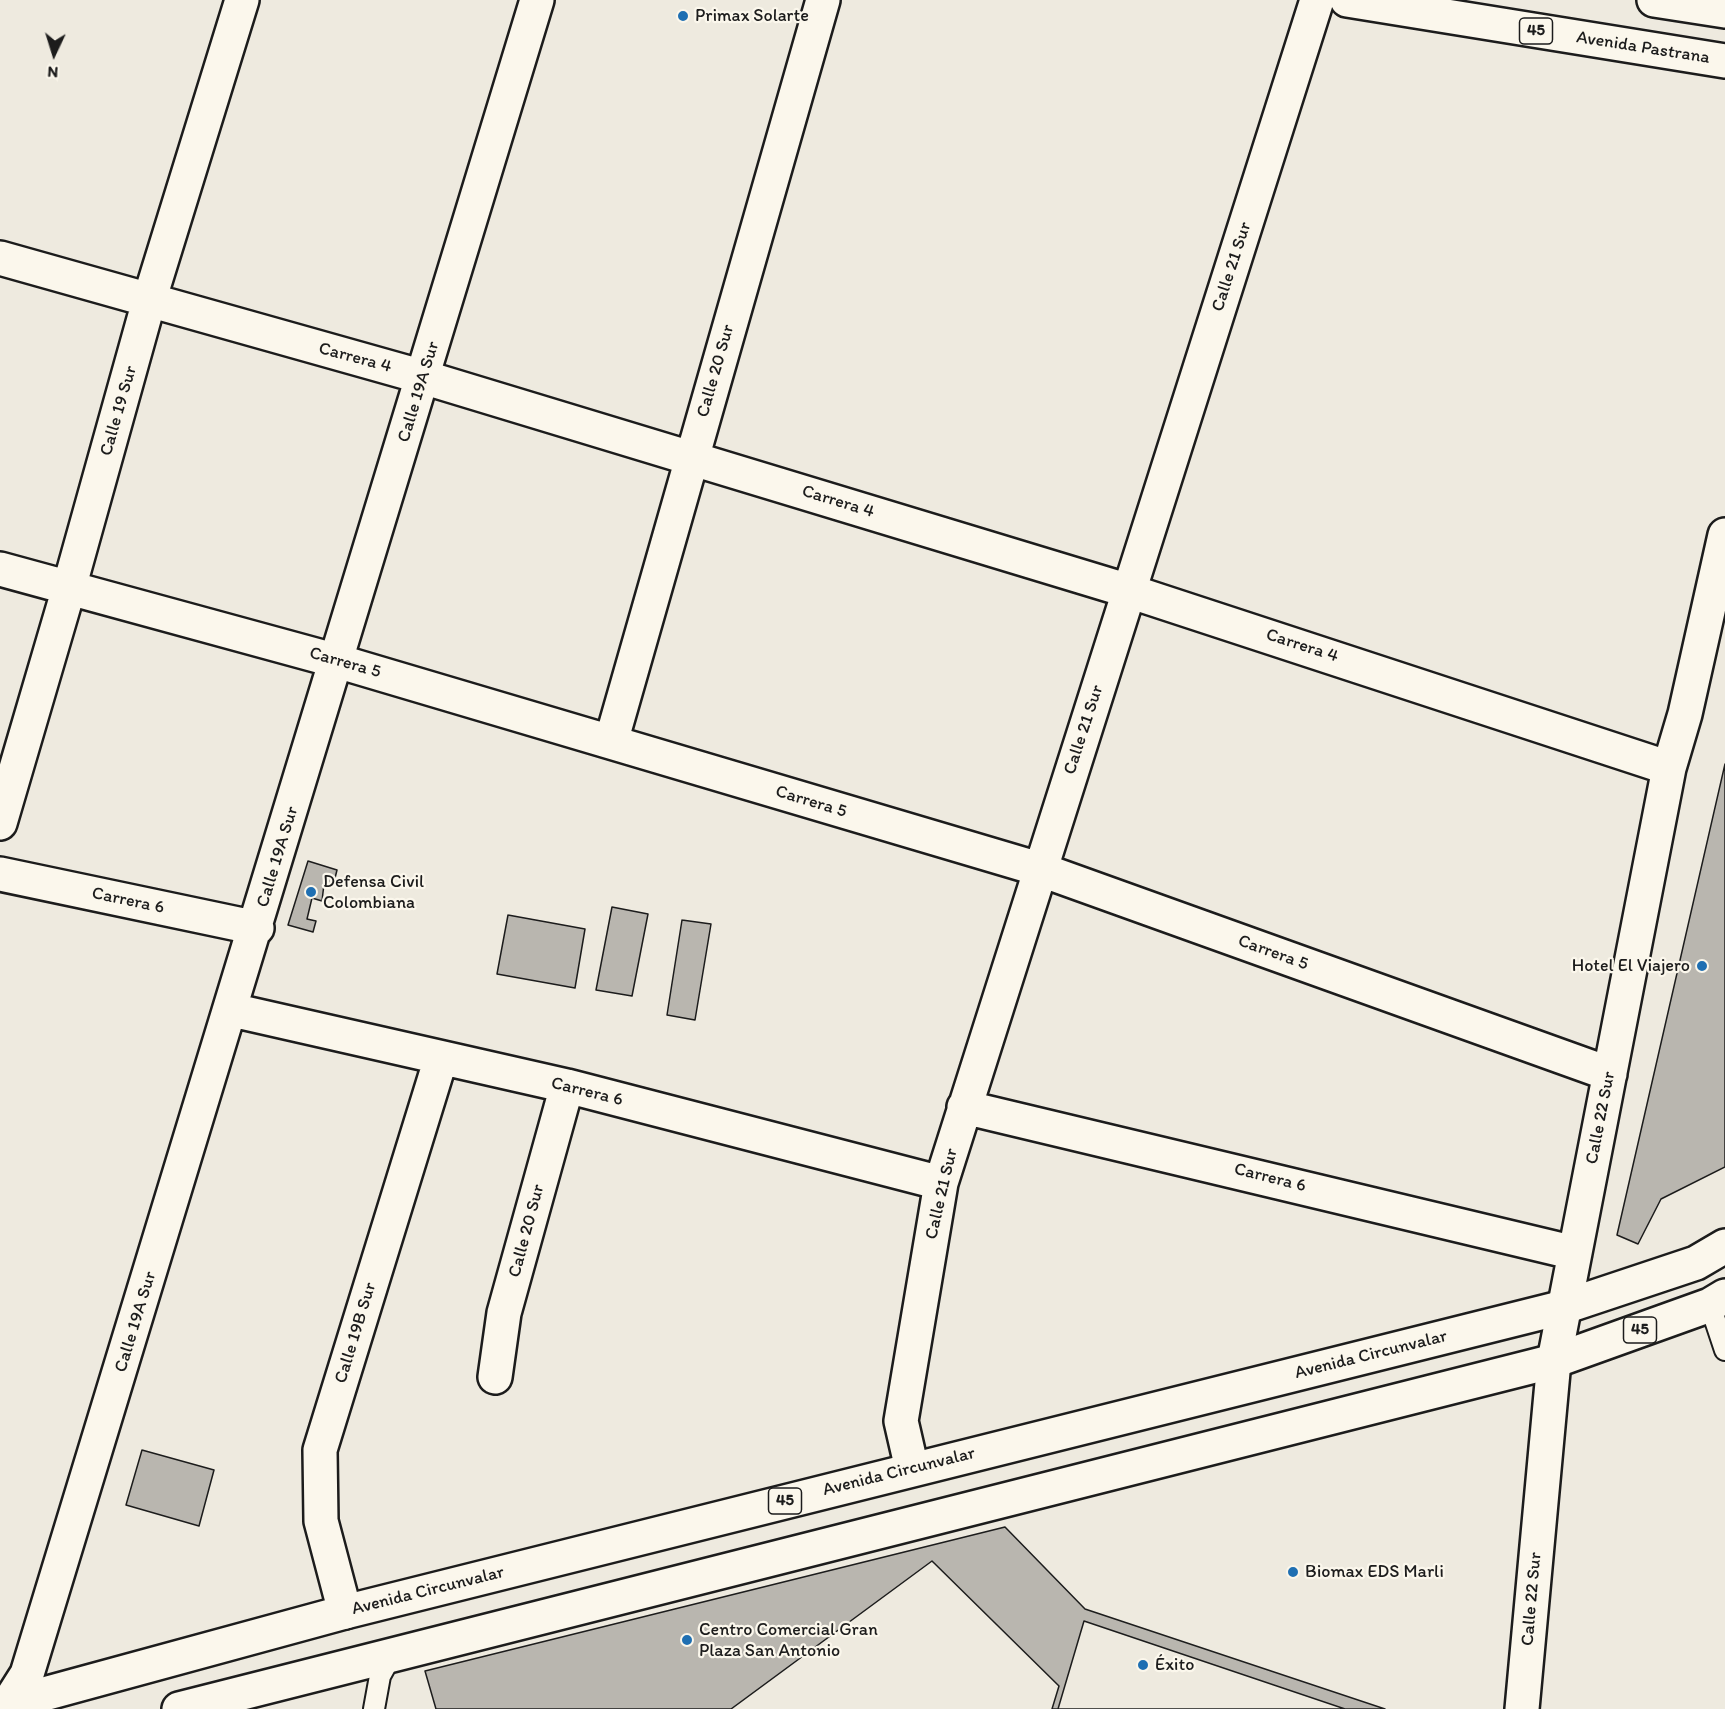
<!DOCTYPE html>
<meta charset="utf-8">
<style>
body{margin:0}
#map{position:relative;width:1725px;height:1709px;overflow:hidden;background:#eeeadf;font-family:Itim,sans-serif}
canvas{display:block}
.north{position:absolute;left:24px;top:24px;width:60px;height:60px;-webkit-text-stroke:4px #fbf7ec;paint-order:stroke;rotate:184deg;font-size:16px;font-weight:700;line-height:24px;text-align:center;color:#1c1c1c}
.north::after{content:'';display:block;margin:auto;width:21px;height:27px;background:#1c1c1c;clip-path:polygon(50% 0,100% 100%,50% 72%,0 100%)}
</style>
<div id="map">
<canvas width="1725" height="1709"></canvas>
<div class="north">N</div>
</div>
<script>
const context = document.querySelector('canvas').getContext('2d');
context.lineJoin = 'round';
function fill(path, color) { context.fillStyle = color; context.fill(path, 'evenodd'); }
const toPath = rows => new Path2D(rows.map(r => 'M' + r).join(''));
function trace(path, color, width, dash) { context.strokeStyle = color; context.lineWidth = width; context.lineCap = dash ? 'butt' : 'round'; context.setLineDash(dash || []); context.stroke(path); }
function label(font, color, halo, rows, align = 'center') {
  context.font = font + ' Itim,sans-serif'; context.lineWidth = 4.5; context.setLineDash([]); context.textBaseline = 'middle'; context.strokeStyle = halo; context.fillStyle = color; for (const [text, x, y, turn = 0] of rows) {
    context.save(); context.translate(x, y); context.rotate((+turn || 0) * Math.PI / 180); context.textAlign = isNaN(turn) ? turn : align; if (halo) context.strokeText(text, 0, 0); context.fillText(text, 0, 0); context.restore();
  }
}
const building = toPath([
 [1725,764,1725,1167,1661,1199,1638,1244,1617,1235,1725,764],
 [308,861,337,870,333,886,324,884,322,901,312,898,307,919,316,921,313,932,288,925,308,861],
 [612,907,648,914,632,996,596,990,612,907],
 [508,915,585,929,575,988,497,974,508,915],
 [682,920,711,924,695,1020,667,1015,682,920],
 [142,1450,214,1470,199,1526,126,1505,142,1450],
 [1005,1527,1085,1609,1385,1709,1052,1709,1059,1686,932,1561,731,1709,436,1709,425,1671,1005,1527],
 [1084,1621,1345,1709,1058,1709,1084,1621]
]);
const service = toPath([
 [1710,1305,1725,1350],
 [374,1709,380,1676,391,1656]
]);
const minor = toPath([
 [0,258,423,377,1129,591,1669,768],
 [0,569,337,661,1039,869,1610,1074],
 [611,742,823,0],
 [0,823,69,588,149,301,242,0],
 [0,874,257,928],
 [232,1010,567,1086,941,1183],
 [964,1107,1575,1253],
 [495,1377,504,1313,567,1086],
 [912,1469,901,1421,941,1183,1317,0],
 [345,1612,321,1521,320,1450,441,1058],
 [7,1709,8,1704,27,1674,537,0],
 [1522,1709,1554,1361,1669,768,1685,714,1725,535]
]);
const primary = toPath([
 [1347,0,1725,61],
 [1654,0,1725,11]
]);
const trunk = toPath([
 [0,1706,345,1612,1564,1307,1696,1263,1725,1246],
 [179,1709,1554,1361,1710,1305,1725,1296]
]);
const markers = [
 [683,16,6,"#1f6fb2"],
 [311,892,6,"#1f6fb2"],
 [1702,966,6,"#1f6fb2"],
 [1293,1572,6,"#1f6fb2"],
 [687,1640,6,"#1f6fb2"],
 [1143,1665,6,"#1f6fb2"]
];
const shields = [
 [1536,31,33],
 [1640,1330,33],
 [785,1501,33]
];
const shieldNames = [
 ["45",1536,31],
 ["45",1640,1330],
 ["45",785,1501]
];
const poiNames = [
 ["Primax Solarte",695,16],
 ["Defensa Civil",323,882],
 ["Colombiana",323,903],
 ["Hotel El Viajero",1690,966,"right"],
 ["Biomax EDS Marli",1305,1572],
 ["Centro Comercial Gran",699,1630],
 ["Plaza San Antonio",699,1651],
 ["Éxito",1155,1665]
];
const streetNames = [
 ["Avenida Pastrana",1643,48,9],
 ["Calle 21 Sur",1232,267,-72],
 ["Carrera 4",355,358,15],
 ["Calle 20 Sur",716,371,-74],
 ["Calle 19A Sur",419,392,-73],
 ["Calle 19 Sur",119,411,-74],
 ["Carrera 4",838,502,17],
 ["Carrera 4",1302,646,18],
 ["Carrera 5",345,663,16],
 ["Calle 21 Sur",1084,730,-72],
 ["Carrera 5",811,802,17],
 ["Calle 19A Sur",278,857,-73],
 ["Carrera 6",128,901,12],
 ["Carrera 5",1273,953,20],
 ["Carrera 6",587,1092,14],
 ["Calle 22 Sur",1601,1118,-79],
 ["Carrera 6",1270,1178,14],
 ["Calle 21 Sur",942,1194,-77],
 ["Calle 20 Sur",527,1231,-75],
 ["Calle 19A Sur",136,1322,-73],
 ["Calle 19B Sur",356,1333,-73],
 ["Avenida Circunvalar",1371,1355,-14],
 ["Avenida Circunvalar",899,1472,-14],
 ["Avenida Circunvalar",428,1591,-14],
 ["Calle 22 Sur",1532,1599,-85]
];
fill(building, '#b9b6af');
trace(building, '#1c1c1c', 1.5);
trace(service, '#1c1c1c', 24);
trace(minor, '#1c1c1c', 38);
trace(primary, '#1c1c1c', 38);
trace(trunk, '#1c1c1c', 38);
trace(service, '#fbf7ec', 20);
trace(minor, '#fbf7ec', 33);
trace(primary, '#fbf7ec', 33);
trace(trunk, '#fbf7ec', 33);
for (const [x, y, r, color] of markers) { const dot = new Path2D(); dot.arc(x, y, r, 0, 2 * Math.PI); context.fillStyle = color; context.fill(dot); trace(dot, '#fbf7ec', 2); }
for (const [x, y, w] of shields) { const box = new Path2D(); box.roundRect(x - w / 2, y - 13, w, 26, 4.5); context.fillStyle = '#fbf7ec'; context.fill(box); trace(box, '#1c1c1c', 1.5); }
label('bold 16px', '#1c1c1c', null, shieldNames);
label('18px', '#1c1c1c', '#fbf7ec', poiNames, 'left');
label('18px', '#1c1c1c', '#fbf7ec', streetNames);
</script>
